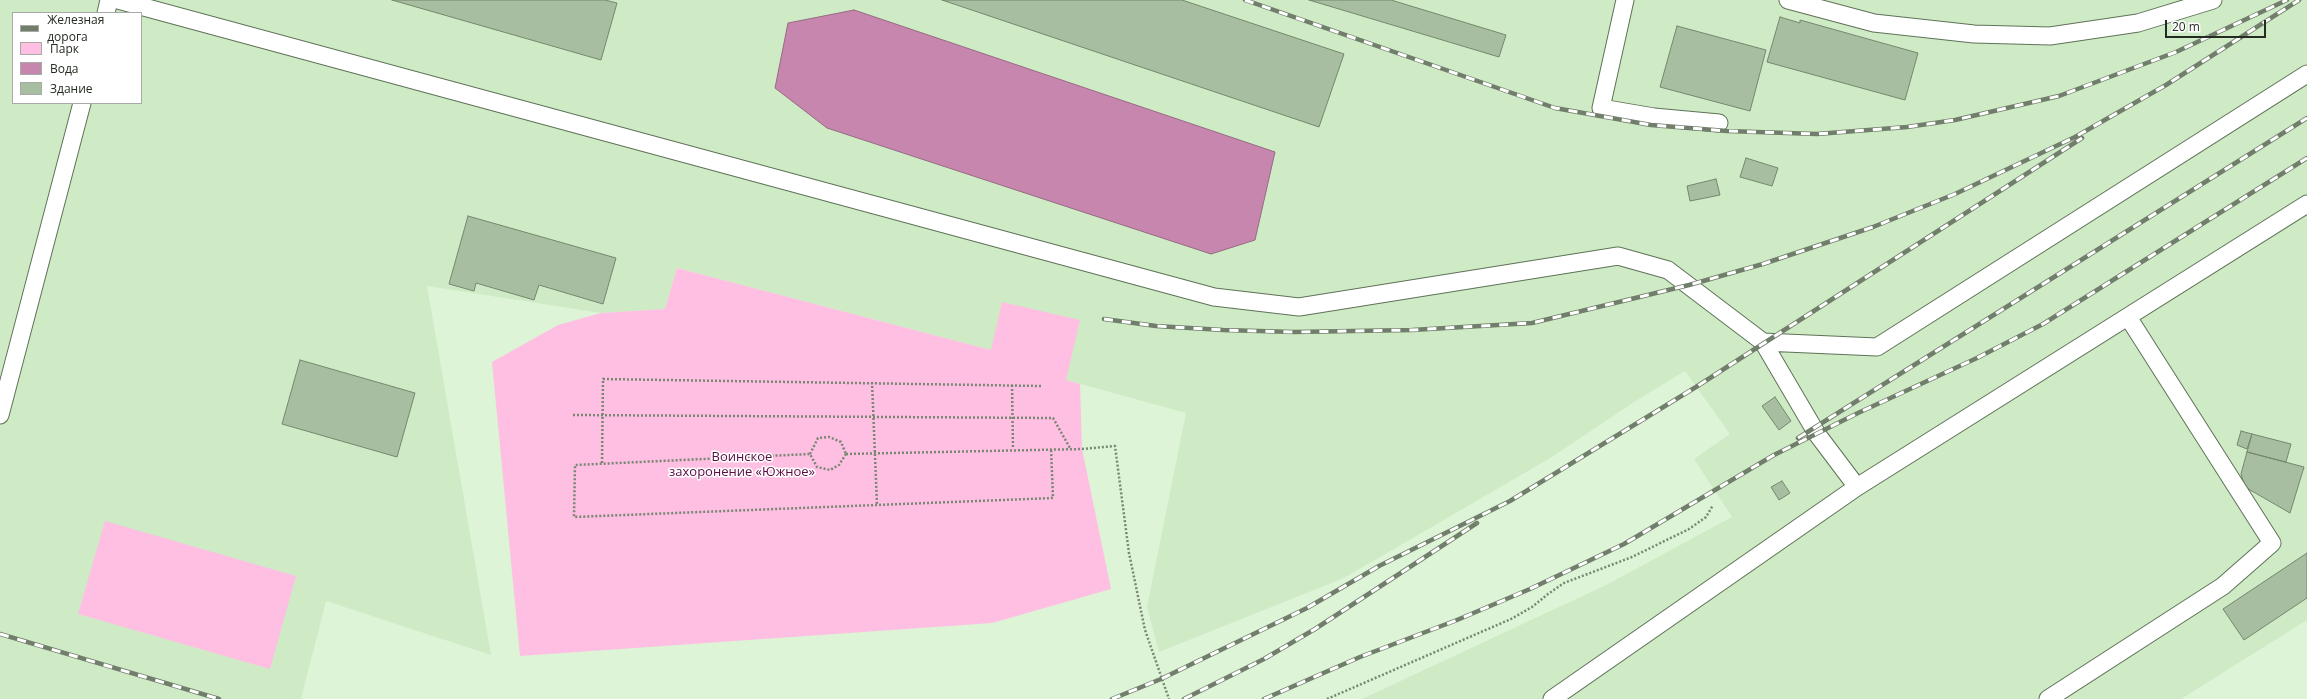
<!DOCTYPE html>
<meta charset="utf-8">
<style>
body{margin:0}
#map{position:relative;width:2307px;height:699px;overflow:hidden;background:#ddf4d6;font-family:"Open Sans",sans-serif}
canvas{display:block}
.legend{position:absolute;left:12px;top:12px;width:130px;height:92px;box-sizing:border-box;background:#fff;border:1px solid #a7aba6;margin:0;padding:5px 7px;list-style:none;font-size:12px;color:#232c20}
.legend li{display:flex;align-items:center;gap:8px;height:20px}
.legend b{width:20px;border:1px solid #a7aba6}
.scale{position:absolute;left:2165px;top:20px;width:101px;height:18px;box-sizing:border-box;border:2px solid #232c20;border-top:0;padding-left:5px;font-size:12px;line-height:14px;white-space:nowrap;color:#232c20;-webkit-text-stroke:3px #fff;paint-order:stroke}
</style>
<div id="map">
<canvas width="2307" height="699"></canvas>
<ul class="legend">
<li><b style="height:5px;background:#707e6b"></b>Железная дорога</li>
<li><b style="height:11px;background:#febfe3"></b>Парк</li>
<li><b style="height:11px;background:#c786ad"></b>Вода</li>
<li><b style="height:11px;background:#a8bea1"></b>Здание</li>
</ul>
<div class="scale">20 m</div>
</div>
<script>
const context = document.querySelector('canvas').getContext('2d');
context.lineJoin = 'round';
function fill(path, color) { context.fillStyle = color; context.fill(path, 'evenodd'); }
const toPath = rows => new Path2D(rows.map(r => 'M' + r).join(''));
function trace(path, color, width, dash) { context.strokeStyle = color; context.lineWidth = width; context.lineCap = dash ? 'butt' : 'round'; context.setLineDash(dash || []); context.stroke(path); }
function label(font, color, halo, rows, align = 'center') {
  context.font = font + ' "Open Sans",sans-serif'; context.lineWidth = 3; context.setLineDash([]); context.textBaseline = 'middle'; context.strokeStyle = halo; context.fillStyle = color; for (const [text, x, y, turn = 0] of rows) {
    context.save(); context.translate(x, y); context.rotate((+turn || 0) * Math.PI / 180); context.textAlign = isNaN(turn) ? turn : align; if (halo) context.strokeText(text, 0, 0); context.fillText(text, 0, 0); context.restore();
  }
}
const built = toPath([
 [0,0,2307,0,2307,620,2181,699,1362,699,1606,585,1732,517,1694,459,1730,434,1685,371,1634,402,1552,457,1344,578,1159,652,1147,607,1186,413,1066,380,991,350,677,268,665,309,601,313,427,286,491,655,326,601,301,699,0,699],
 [13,13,141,13,141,103,13,103]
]);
const green = toPath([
 [677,268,991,350,1002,302,1080,320,1066,380,1080,384,1082,449,1111,589,992,623,520,656,492,362,558,325,601,313,665,309],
 [105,521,296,576,270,669,78,614]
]);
const water = toPath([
 [854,10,1275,152,1255,240,1211,254,827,128,775,88,788,23,854,10]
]);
const building = toPath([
 [392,0,605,0,617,3,601,60,392,0],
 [942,0,1182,0,1344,54,1319,127,942,0],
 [1309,0,1391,0,1506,35,1499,57,1309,0],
 [1780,17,1800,23,1800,20,1918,53,1905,100,1767,62,1780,17],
 [1677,26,1766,50,1750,111,1660,87,1677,26],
 [1746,158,1778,168,1772,186,1740,177,1746,158],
 [1716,179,1720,195,1690,201,1687,186,1716,179],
 [468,216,616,258,603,304,539,285,534,300,476,283,474,291,449,284,468,216],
 [300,360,415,393,397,457,282,424,300,360],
 [1775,397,1791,421,1779,430,1762,406,1775,397],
 [2241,431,2252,434,2247,449,2237,445,2241,431],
 [2252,434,2291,444,2286,462,2247,452,2252,434],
 [2247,452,2304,467,2290,513,2245,487,2241,474,2247,452],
 [1782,481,1790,493,1779,500,1771,487,1782,481],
 [2307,553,2307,598,2244,640,2223,609,2307,553]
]);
const path = toPath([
 [872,382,877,505],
 [1012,385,1013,449],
 [573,415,1053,418,1070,448],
 [810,454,818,438,829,437,841,442,846,454],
 [846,454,839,465,830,470,817,467,810,454,575,465,574,517,1053,498,1051,448],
 [846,454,1082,449,1115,446,1129,553,1145,630,1169,699],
 [602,463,603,379,1042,386],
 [1327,699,1511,619,1532,607,1548,594,1564,583,1632,557,1689,529,1706,517,1713,505]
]);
const lane = toPath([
 [118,0,1214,297,1299,307,1618,256,1668,270,1763,342,1817,434,1857,487],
 [1625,0,1601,108,1654,117,1719,123],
 [1788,0,1874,23,1974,34,2050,36,2138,23,2213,0],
 [106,13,109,0],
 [1763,342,1877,347,2307,74],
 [0,415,82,103],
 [1552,699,1857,487,2307,204],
 [2048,699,2223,586,2272,543,2128,317]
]);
const rail = toPath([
 [1245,0,1555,108,1651,125,1727,131,1817,134,1907,127,1955,120,2059,96,2176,52,2287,0],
 [1104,319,1156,326,1223,330,1294,332,1412,330,1532,323,1689,285,1763,264,1873,227,1955,194,2075,137,2166,85,2299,0],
 [1798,438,2307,118],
 [0,634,219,699],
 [1112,699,1161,679,1307,608,1379,566,1510,501,1696,387,2082,138],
 [1184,699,1264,659,1315,629,1477,523],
 [1264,699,1360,657,1457,620,1530,589,1624,544,1774,455,1858,413,1977,358,2043,324,2307,158]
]);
const parkNames = [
 ["Воинское",742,457],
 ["захоронение «Южное»",742,472]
];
fill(built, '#cfebc6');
fill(green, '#febfe3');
fill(water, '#c786ad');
trace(water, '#966b83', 1);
fill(building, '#a8bea1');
trace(building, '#74886d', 1);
trace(lane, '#5e7257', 19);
trace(path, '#778772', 2.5, [2, 2]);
trace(lane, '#fff', 17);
trace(rail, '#707e6b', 4.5);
trace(rail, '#fff', 3, [9]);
label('13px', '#590b42', '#fff', parkNames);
</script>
